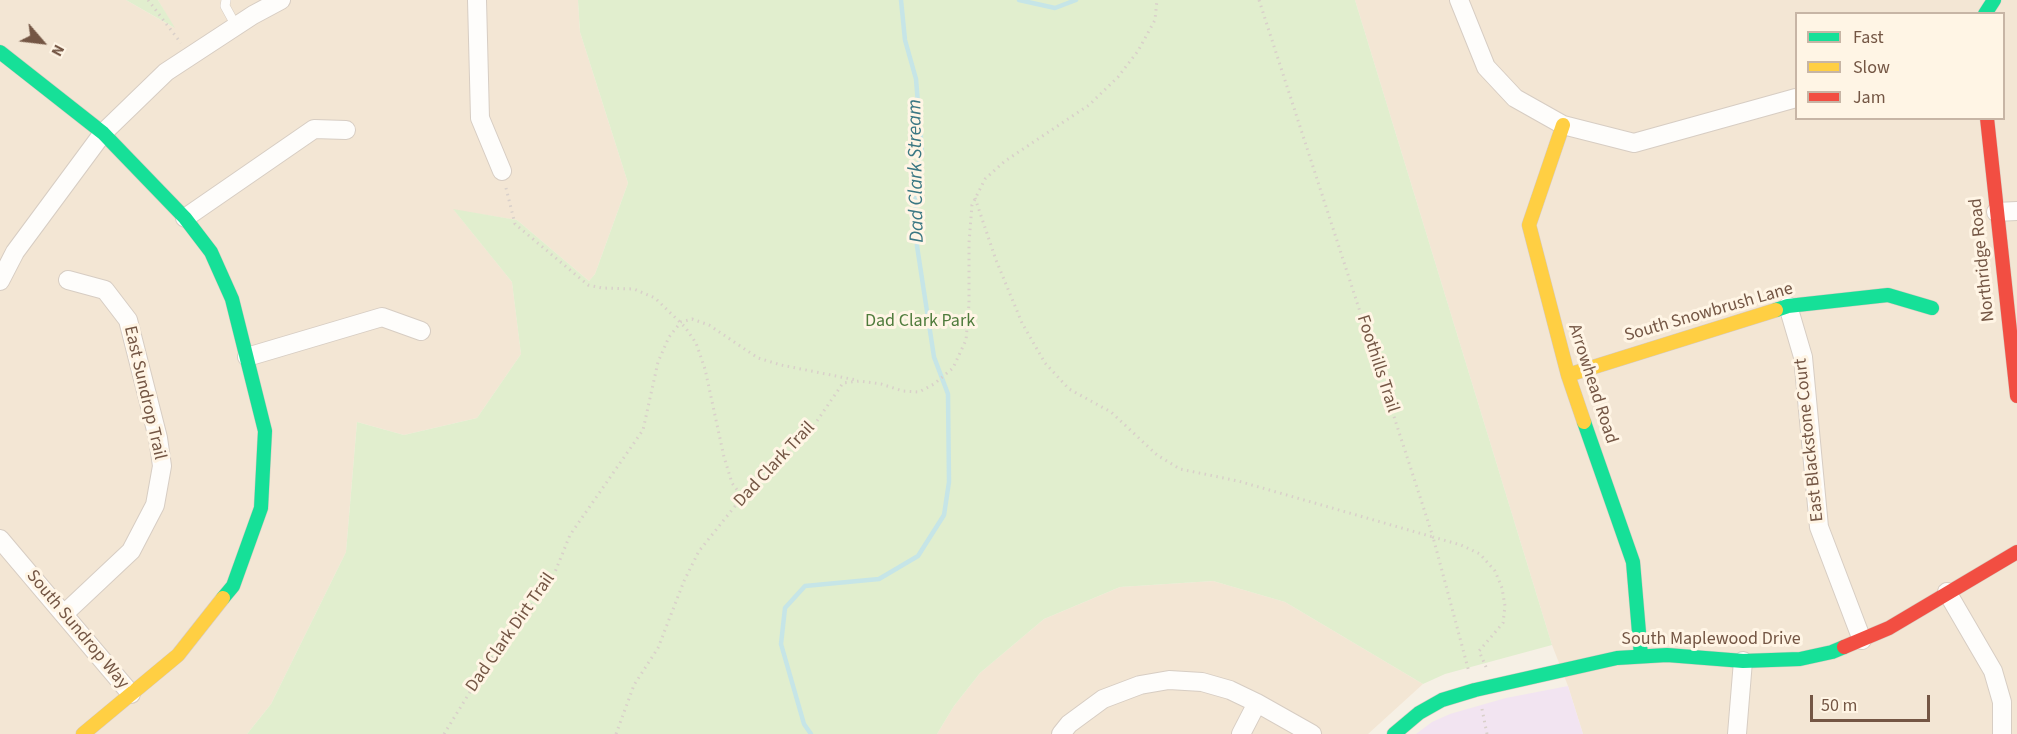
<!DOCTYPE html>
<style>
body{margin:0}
#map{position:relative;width:2017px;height:734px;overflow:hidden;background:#f6f0e5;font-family:"Source Sans 3",sans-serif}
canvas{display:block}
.legend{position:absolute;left:1795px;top:12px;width:210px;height:108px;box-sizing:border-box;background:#fff5e5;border:2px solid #c7b5a5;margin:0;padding:8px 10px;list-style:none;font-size:18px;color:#745644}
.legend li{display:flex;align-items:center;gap:12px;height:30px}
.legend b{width:30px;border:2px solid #c7b5a5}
.north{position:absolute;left:12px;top:12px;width:60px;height:60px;-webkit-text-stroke:4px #fff5e5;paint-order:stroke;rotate:118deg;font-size:16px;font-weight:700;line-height:24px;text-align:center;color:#745644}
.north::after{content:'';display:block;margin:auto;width:21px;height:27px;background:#745644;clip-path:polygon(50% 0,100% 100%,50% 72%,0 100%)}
.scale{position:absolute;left:1810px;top:695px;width:120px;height:27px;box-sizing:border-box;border:3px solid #745644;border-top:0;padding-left:8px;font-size:18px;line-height:21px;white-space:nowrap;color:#745644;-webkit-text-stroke:4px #fff5e5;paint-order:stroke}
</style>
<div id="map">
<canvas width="2017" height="734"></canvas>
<ul class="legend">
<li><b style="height:8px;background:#16e098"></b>Fast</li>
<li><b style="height:8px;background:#ffcf43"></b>Slow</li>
<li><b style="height:8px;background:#f24e42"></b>Jam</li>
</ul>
<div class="north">N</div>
<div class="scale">50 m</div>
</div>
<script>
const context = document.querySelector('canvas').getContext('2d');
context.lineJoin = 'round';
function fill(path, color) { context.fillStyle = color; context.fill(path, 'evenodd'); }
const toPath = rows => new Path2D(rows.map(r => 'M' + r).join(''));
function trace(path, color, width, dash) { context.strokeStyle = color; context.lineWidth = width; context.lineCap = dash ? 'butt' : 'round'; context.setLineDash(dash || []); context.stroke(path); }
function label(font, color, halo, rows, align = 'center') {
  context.font = font + ' "Source Sans 3",sans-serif'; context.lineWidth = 6; context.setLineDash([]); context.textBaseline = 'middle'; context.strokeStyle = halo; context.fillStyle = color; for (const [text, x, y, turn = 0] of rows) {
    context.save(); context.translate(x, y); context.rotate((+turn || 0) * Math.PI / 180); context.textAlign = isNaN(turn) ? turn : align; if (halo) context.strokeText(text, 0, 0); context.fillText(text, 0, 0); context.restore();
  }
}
const residential = toPath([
 [0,0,126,0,173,27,158,0,578,0,580,32,628,183,595,274,589,281,517,220,454,210,512,282,521,354,477,418,404,435,357,422,346,552,271,704,247,734,0,734],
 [1355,0,2017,0,2017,734,1583,734,1568,686,1552,645],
 [1796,14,2004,14,2004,118,1796,118],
 [1213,581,1285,602,1423,684,1368,734,937,734,954,706,980,673,1044,619,1120,587]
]);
const education = toPath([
 [1568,686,1583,734,1416,734,1432,722,1450,714,1506,698]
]);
const green = toPath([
 [126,0,158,0,175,28],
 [578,0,1355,0,1552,645,1445,674,1423,684,1285,602,1213,581,1120,587,1044,619,980,673,954,706,937,734,247,734,271,704,346,552,357,422,404,435,477,418,521,354,512,282,453,209,517,220,589,281,595,274,628,183,580,32]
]);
const stream = toPath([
 [1019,0,1055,8,1076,0],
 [811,734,804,724,781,644,785,608,805,586,879,579,918,556,944,515,949,482,948,394,934,357,917,246,914,176,922,153,916,79,905,40,901,0]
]);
const path = toPath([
 [148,0,181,43],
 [1259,0,1433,537,1461,545,1480,554,1495,571,1502,588,1505,606,1503,623,1479,651,1486,667],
 [506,188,515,224,588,285,602,288,634,289,655,298,685,327,696,343,705,369,724,457,732,483,743,498],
 [975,198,996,260,1022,323,1045,363,1069,389,1111,412,1157,455,1180,469,1238,481,1433,537,1469,672],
 [1482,709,1487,734],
 [444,734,486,666,553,577,570,535,643,430,658,362,669,337,681,322,692,319,709,325,758,358,781,365,856,380],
 [616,734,634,685,658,648,684,581,699,551,740,500,806,437,843,383,860,381,881,384,903,391,919,392,934,384,953,368,966,340,969,304,969,243,972,205,985,179,1005,161,1089,105,1118,77,1138,51,1155,20,1157,0]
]);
const lane = toPath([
 [226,0,225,6,236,26]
]);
const street = toPath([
 [477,0,480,118,502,171],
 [1459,0,1486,67,1515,98,1563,125,1634,143,1796,98],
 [1996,212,2017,211],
 [185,218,314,129,346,130],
 [0,281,15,252,103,133,166,72,253,15,281,0],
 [1788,306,1803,357,1819,527,1862,640],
 [247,357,382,317,421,331],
 [0,539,131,694],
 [1947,592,1993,671,2002,702,2002,734],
 [64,614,131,551,155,505,162,466,158,438,128,320,105,290,68,280],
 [1061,734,1069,724,1103,699,1140,685,1169,680,1202,682,1230,690,1257,703,1312,734],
 [1241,734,1257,703],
 [1737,734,1743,661]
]);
const fast = toPath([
 [1985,14,1994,0],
 [0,52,103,133,185,218,211,252,232,299,265,431,261,508,233,586,223,598],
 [1776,310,1788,306,1888,295,1932,308],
 [1584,422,1633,562,1641,656],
 [1394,734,1419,713,1442,700,1475,690,1617,658,1667,655,1743,661,1800,659,1832,652,1844,647]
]);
const slow = toPath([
 [1563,125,1529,225,1568,375,1584,422],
 [1568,375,1776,310],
 [83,734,178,655,223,598]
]);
const jam = toPath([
 [1987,118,2017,396],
 [1844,647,1889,628,2017,552]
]);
const streetNames = [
 ["Northridge Road",1983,260,-96],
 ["South Snowbrush Lane",1709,313,-16],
 ["Foothills Trail",1377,364,72],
 ["Arrowhead Road",1592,384,72],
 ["East Sundrop Trail",144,393,77],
 ["East Blackstone Court",1810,440,-96],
 ["Dad Clark Trail",775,465,-47],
 ["South Sundrop Way",77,630,50],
 ["Dad Clark Dirt Trail",511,633,-55],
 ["South Maplewood Drive",1711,640]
];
const parkNames = [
 ["Dad Clark Park",920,322]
];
const waterNames = [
 ["Dad Clark Stream",917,171,-91]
];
fill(residential, '#f3e6d4');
fill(education, '#f2e4f1');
fill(green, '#e1eece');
trace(stream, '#c6e5e7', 4.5);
trace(lane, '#d7cdc3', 10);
trace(street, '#d7cdc3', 20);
trace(fast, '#d6cbc1', 15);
trace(slow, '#d6cbc1', 15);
trace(jam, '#d6cbc1', 15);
trace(path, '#d9d0ca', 3, [1.5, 4.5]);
trace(lane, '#fefdfb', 9);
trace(street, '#fefdfb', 18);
trace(fast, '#16e098', 14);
trace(slow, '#ffcf43', 14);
trace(jam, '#f24e42', 14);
label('18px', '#745644', '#fff5e5', streetNames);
label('18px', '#4e7b3b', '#fff5e5', parkNames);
label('italic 20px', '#3a7783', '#fff5e5', waterNames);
</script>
